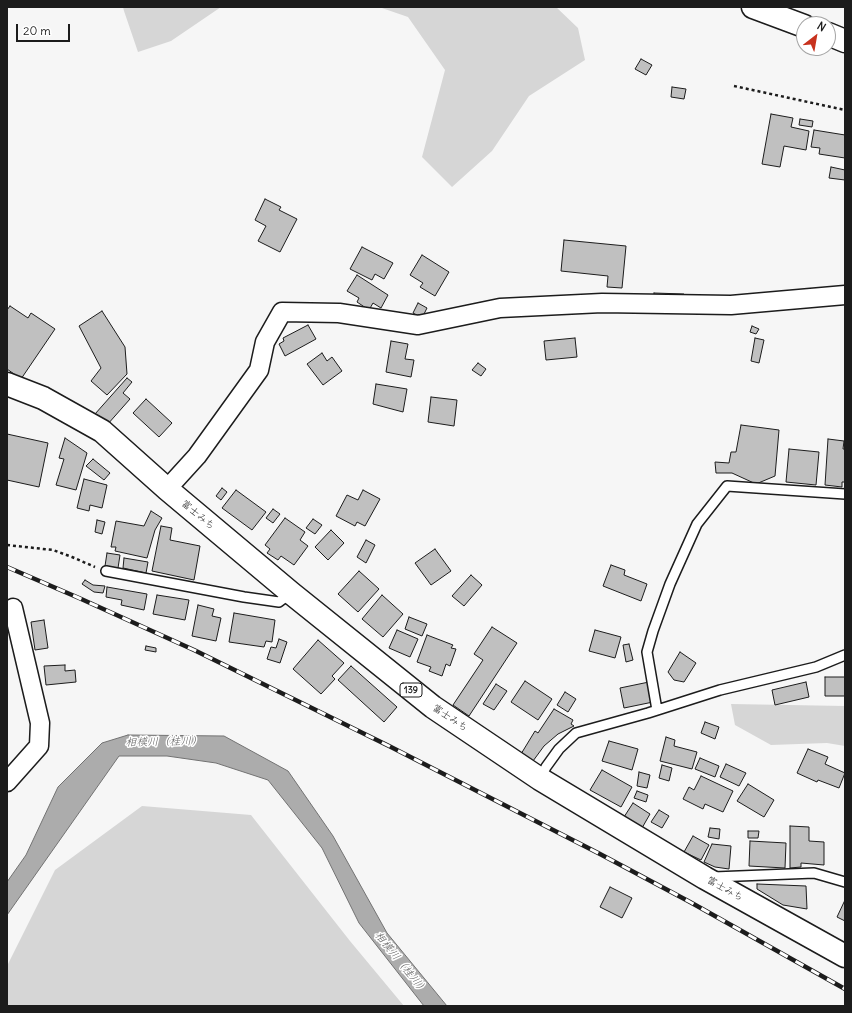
<!DOCTYPE html>
<meta charset="utf-8">
<style>
body{margin:0}
#map{position:relative;width:852px;height:1013px;overflow:hidden;background:#f6f6f6;font-family:Delius,sans-serif}
canvas{display:block}
.frame{position:absolute;inset:0;border:8px solid #1c1c1c;pointer-events:none}
.north{position:absolute;left:796px;top:16px;width:40px;height:40px;box-sizing:border-box;background:#fff;border:1px solid #a4a4a4;border-radius:50%;rotate:31deg;font-size:11px;font-weight:700;line-height:16px;text-align:center;color:#1c1c1c}
.north::after{content:'';display:block;margin:auto;width:14px;height:18px;background:#c8321e;clip-path:polygon(50% 0,100% 100%,50% 72%,0 100%)}
.scale{position:absolute;left:16px;top:24px;width:54px;height:18px;box-sizing:border-box;border:2px solid #1c1c1c;border-top:0;padding-left:5px;font-size:12px;line-height:14px;white-space:nowrap;color:#1c1c1c;-webkit-text-stroke:3px #fff;paint-order:stroke}
</style>
<div id="map">
<canvas width="852" height="1013"></canvas>
<div class="frame"></div>
<div class="north">N</div>
<div class="scale">20 m</div>
</div>
<script>
const context = document.querySelector('canvas').getContext('2d');
context.lineJoin = 'round';
function fill(path, color) { context.fillStyle = color; context.fill(path, 'evenodd'); }
const toPath = rows => new Path2D(rows.map(r => 'M' + r).join(''));
function trace(path, color, width, dash) { context.strokeStyle = color; context.lineWidth = width; context.lineCap = dash ? 'butt' : 'round'; context.setLineDash(dash || []); context.stroke(path); }
function label(font, color, halo, rows, align = 'center') {
  context.font = font + ' Delius,"Klee One",sans-serif'; context.lineWidth = 3; context.setLineDash([]); context.textBaseline = 'middle'; context.strokeStyle = halo; context.fillStyle = color; for (const [text, x, y, turn = 0] of rows) {
    context.save(); context.translate(x, y); context.rotate((+turn || 0) * Math.PI / 180); context.textAlign = isNaN(turn) ? turn : align; if (halo) context.strokeText(text, 0, 0); context.fillText(text, 0, 0); context.restore();
  }
}
const green = toPath([
 [123,7,221,7,171,41,138,52,124,11],
 [379,7,556,7,578,28,585,60,529,96,492,151,452,187,422,157,445,70,408,17],
 [731,704,845,706,845,746,827,743,771,745,735,725],
 [142,806,251,815,350,941,404,1006,7,1006,7,966,55,870]
]);
const water = toPath([
 [128,735,224,736,288,771,333,836,387,933,447,1006,424,1006,359,923,322,848,268,780,216,763,167,756,119,756,7,915,7,882,26,855,58,787,102,743,128,735]
]);
const building = toPath([
 [641,59,652,65,646,75,635,69,641,59],
 [672,87,686,89,684,99,671,97,672,87],
 [771,114,793,118,791,127,809,131,806,150,784,146,780,167,762,164,771,114],
 [800,119,813,121,812,127,799,125,800,119],
 [814,130,845,135,845,158,819,154,820,148,811,147,814,130],
 [831,167,845,170,845,180,829,178,831,167],
 [265,199,281,207,279,210,297,219,280,252,258,241,266,226,255,220,265,199],
 [564,240,626,246,622,288,607,287,608,276,561,271,564,240],
 [362,247,393,263,384,279,375,274,372,280,350,269,362,247],
 [422,255,449,272,435,296,420,287,423,283,410,275,422,255],
 [357,275,388,295,381,308,373,303,369,310,357,302,359,298,347,291,357,275],
 [654,293,684,294,683,301,654,300,654,293],
 [418,303,427,308,422,318,413,313,418,303],
 [10,306,28,318,31,313,55,329,21,379,7,369,7,310,10,306],
 [102,311,125,347,127,374,107,395,91,381,101,368,79,326,102,311],
 [308,325,316,339,285,356,279,344,284,341,283,338,308,325],
 [752,326,759,329,756,334,750,332,752,326],
 [575,338,577,357,546,360,544,341,575,338],
 [755,338,764,340,759,363,751,361,755,338],
 [391,341,408,344,405,359,414,360,411,377,386,372,391,341],
 [322,353,327,361,332,357,342,371,323,385,307,364,322,353],
 [478,363,486,369,481,376,472,370,478,363],
 [127,378,132,382,123,393,130,399,107,425,95,414,127,378],
 [376,384,407,389,403,412,373,404,376,384],
 [431,397,457,400,454,426,428,422,431,397],
 [146,399,172,423,159,437,133,413,146,399],
 [741,425,779,430,775,476,756,484,732,473,716,473,715,462,729,463,731,452,736,452,741,425],
 [7,434,48,443,39,487,7,480,7,434],
 [65,438,87,453,76,490,56,485,64,459,59,458,65,438],
 [828,439,844,441,843,449,845,449,845,482,842,482,842,487,825,485,828,439],
 [789,449,819,452,816,485,786,482,789,449],
 [93,459,110,473,104,480,86,466,93,459],
 [84,479,107,485,102,508,90,505,89,511,77,508,84,479],
 [222,488,227,492,221,500,216,496,222,488],
 [236,490,266,512,252,530,222,508,236,490],
 [363,490,380,499,365,526,357,522,355,526,336,516,347,495,358,500,363,490],
 [273,509,280,514,273,523,266,518,273,509],
 [151,511,162,518,155,530,147,558,115,551,116,547,111,547,116,521,144,526,151,511],
 [285,518,305,532,300,540,308,546,294,565,281,556,278,560,267,553,270,549,265,545,285,518],
 [313,519,322,525,315,534,306,528,313,519],
 [97,520,105,522,102,534,95,532,97,520],
 [161,526,172,528,170,540,200,546,194,580,152,571,161,526],
 [331,530,344,543,328,560,315,547,331,530],
 [366,540,375,545,366,563,357,557,366,540],
 [435,549,451,571,431,585,415,563,435,549],
 [107,553,120,555,118,568,105,566,107,553],
 [124,558,148,562,146,573,123,568,124,558],
 [611,565,625,570,624,575,647,584,641,601,603,586,611,565],
 [359,571,379,589,358,612,338,594,359,571],
 [471,575,482,585,464,606,452,596,471,575],
 [85,580,93,585,105,586,103,593,94,592,82,584,85,580],
 [107,587,147,594,144,610,121,605,122,600,106,597,107,587],
 [157,595,189,600,185,620,153,614,157,595],
 [382,595,403,614,383,637,362,619,382,595],
 [198,605,214,609,212,616,221,618,216,641,192,636,198,605],
 [234,613,275,620,272,642,266,641,264,647,229,642,234,613],
 [409,617,427,624,422,636,405,629,409,617],
 [44,620,48,648,35,650,31,622,44,620],
 [492,627,517,643,469,716,453,705,483,660,474,654,492,627],
 [397,630,418,639,410,657,389,648,397,630],
 [595,630,621,637,615,658,589,651,595,630],
 [427,635,453,645,451,648,456,649,450,666,446,664,442,676,429,671,431,667,417,662,427,635],
 [279,639,287,642,280,663,267,659,271,647,276,648,279,639],
 [318,640,344,663,332,676,335,679,321,694,293,669,318,640],
 [629,644,633,660,626,662,623,645,629,644],
 [146,646,156,648,156,652,145,650,146,646],
 [680,652,696,663,684,682,674,680,668,672,680,652],
 [65,665,65,671,75,670,76,682,46,685,44,666,65,665],
 [351,666,397,707,384,722,338,680,351,666],
 [825,677,845,677,845,696,825,696,825,677],
 [525,681,552,699,538,720,511,702,525,681],
 [649,682,653,702,624,708,620,688,649,682],
 [806,682,809,697,775,705,772,690,806,682],
 [496,684,507,691,494,710,483,704,496,684],
 [565,692,576,699,568,712,557,705,565,692],
 [554,709,573,720,571,724,574,726,558,734,544,746,533,761,521,754,535,731,538,733,554,709],
 [705,722,719,727,715,739,701,733,705,722],
 [666,737,675,740,674,746,697,752,692,769,660,761,666,737],
 [609,741,638,749,632,770,602,761,609,741],
 [808,749,828,757,825,764,845,773,839,788,818,780,817,782,797,773,808,749],
 [700,758,719,766,715,777,695,769,700,758],
 [726,764,746,773,739,786,720,777,726,764],
 [662,765,672,768,669,781,659,778,662,765],
 [602,770,632,787,621,807,590,790,602,770],
 [639,772,650,775,647,788,637,786,639,772],
 [701,776,733,791,723,812,705,804,703,809,683,799,689,787,694,790,701,776],
 [748,784,774,800,764,817,737,801,748,784],
 [637,791,648,795,646,802,634,798,637,791],
 [633,803,650,814,642,828,624,817,633,803],
 [659,810,669,816,662,828,651,822,659,810],
 [790,826,809,827,809,841,824,842,824,865,801,863,801,867,790,868,790,826],
 [710,828,720,829,719,839,708,837,710,828],
 [748,831,759,831,758,838,748,838,748,831],
 [693,836,709,845,701,860,684,852,693,836],
 [750,841,786,843,785,868,749,866,750,841],
 [712,844,731,846,729,869,715,867,704,862,712,844],
 [757,884,806,886,807,909,783,905,757,889,757,884],
 [610,887,632,898,622,918,600,907,610,887],
 [845,900,845,921,837,917,845,900]
]);
const path = toPath([
 [734,86,845,110],
 [7,545,53,550,72,557,95,567]
]);
const lane = toPath([
 [106,571,244,597,279,602,291,593],
 [657,710,647,652,653,631,670,584,697,524,727,486,845,494],
 [540,779,546,767,559,749,576,733,648,713,720,690,816,667,845,655],
 [714,877,814,873,845,882]
]);
const street = toPath([
 [167,489,197,456,259,370,265,342,282,312,339,313,418,325,500,308,602,303,731,305,845,295],
 [7,782,39,746,40,723,13,608]
]);
const highway = toPath([
 [753,7,804,26],
 [828,34,845,41],
 [7,384,43,398,102,431,167,489,291,593,433,707,540,779,705,878,845,956]
]);
const rail = toPath([
 [7,567,79,598,194,650,389,746,600,854,690,902,845,989]
]);
const shields = [
 [411,690,22]
];
const shieldNames = [
 ["139",411,690]
];
const streetNames = [
 ["富士みち",198,515,40],
 ["富士みち",450,718,34],
 ["富士みち",725,889,29]
];
const waterNames = [
 ["相模川（桂川）",164,742,-1],
 ["相模川（桂川）",401,963,51]
];
fill(green, '#d6d6d6');
fill(water, '#acacac');
trace(water, '#727272', 1);
fill(building, '#c0c0c0');
trace(building, '#1c1c1c', 1);
trace(lane, '#1c1c1c', 12);
trace(street, '#1c1c1c', 21);
trace(highway, '#1c1c1c', 25);
trace(path, '#1c1c1c', 2.5, [3, 3]);
trace(lane, '#fff', 9);
trace(street, '#fff', 18);
trace(highway, '#fff', 22);
trace(rail, '#1c1c1c', 4.5);
trace(rail, '#fff', 3, [9]);
for (const [x, y, w] of shields) { const box = new Path2D(); box.roundRect(x - w / 2, y - 7, w, 14, 3); context.fillStyle = '#fff'; context.fill(box); trace(box, '#1c1c1c', 1); }
label('bold 9px', '#1c1c1c', null, shieldNames);
label('10px', '#1c1c1c', '#fff', streetNames);
label('italic 11px', '#5d5d5d', '#fff', waterNames);
</script>
